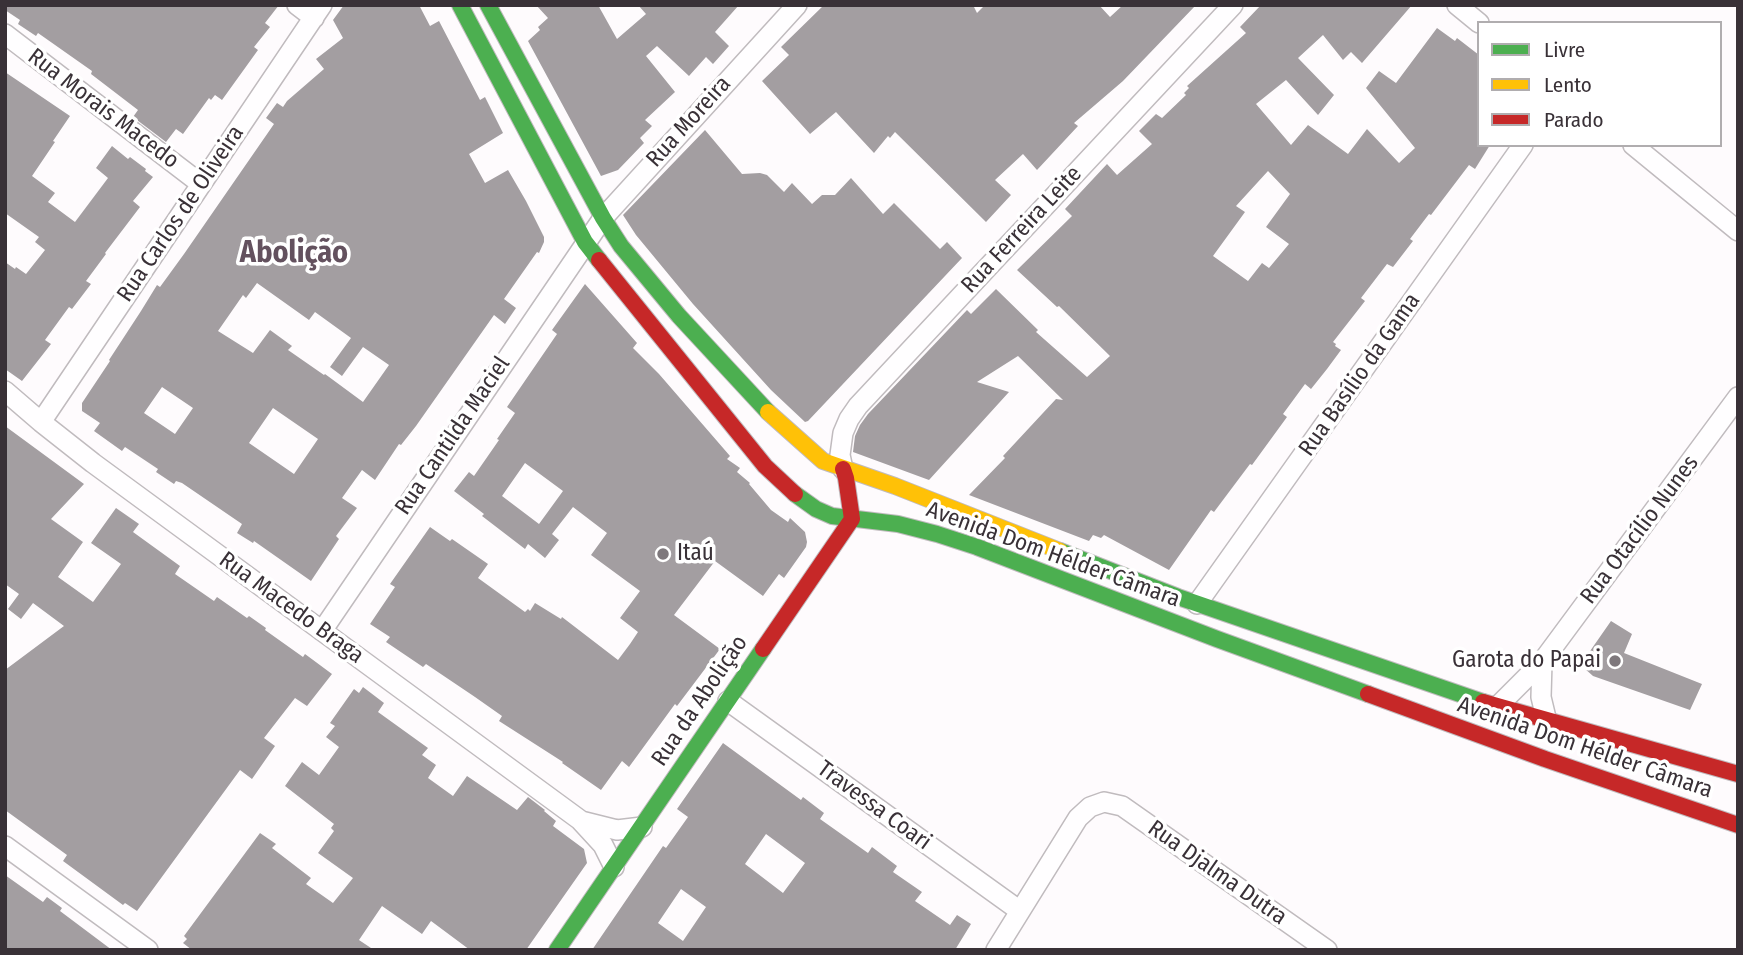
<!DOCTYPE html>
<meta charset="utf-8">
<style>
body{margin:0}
#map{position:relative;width:1743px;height:955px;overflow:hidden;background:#fefbfd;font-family:"Fira Sans Condensed",sans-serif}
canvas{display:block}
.frame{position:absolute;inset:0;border:7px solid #393137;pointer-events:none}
.legend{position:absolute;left:1477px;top:21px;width:245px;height:126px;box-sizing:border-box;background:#fff;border:2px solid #b0adaf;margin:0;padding:9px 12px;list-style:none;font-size:21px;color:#393137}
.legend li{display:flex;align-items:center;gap:14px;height:35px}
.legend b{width:35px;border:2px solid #b0adaf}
</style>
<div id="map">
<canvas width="1743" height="955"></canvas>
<div class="frame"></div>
<ul class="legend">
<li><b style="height:9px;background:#4caf50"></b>Livre</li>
<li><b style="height:9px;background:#ffc107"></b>Lento</li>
<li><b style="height:9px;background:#c62828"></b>Parado</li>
</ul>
</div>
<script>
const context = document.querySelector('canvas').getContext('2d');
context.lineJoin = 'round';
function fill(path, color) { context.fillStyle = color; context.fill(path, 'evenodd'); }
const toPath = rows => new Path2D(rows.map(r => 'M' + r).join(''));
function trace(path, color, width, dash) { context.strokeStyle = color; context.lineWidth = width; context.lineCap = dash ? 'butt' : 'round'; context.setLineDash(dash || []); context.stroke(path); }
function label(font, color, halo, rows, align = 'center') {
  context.font = font + ' "Fira Sans Condensed",sans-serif'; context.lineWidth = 7; context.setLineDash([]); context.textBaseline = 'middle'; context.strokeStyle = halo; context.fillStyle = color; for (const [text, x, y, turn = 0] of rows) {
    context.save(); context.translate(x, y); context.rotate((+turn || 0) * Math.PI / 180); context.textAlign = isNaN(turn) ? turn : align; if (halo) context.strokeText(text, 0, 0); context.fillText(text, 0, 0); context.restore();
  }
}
const building = toPath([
 [5,5,279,5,265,23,270,27,254,47,258,50,222,100,215,95,211,100,209,98,183,134,176,129,166,142,133,117,138,110,91,74,92,71,38,33,36,36,18,24,20,20,5,10],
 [344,5,419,5,430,26,439,21,480,100,485,97,503,133,469,154,485,183,508,170,526,201,544,237,544,242,539,253,537,252,504,299,516,308,505,324,494,315,416,426,401,445,399,444,375,480,362,470,342,498,357,508,336,536,339,539,311,581,254,541,253,543,237,533,242,524,182,483,176,481,174,484,156,472,158,469,125,447,122,451,94,431,100,423,82,411,82,403,110,361,109,360,141,311,157,285,160,287,184,254,274,124,266,118,277,103,283,107,287,101,324,69,316,59,343,38,333,20],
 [257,283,309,320,315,312,351,338,330,367,342,376,363,347,389,365,363,402,325,374,324,375,288,350,292,346,270,330,253,353,218,331,243,295,246,298],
 [162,387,193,408,175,434,144,413],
 [273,408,318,439,294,474,249,443],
 [536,5,598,5,617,39,646,14,638,5,739,5,715,32,729,46,713,64,706,57,689,76,657,46,646,56,675,92,645,120,652,126,640,138,644,143,618,170,601,176,528,41,540,30,538,27,548,18],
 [824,5,973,5,977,13,985,5,1099,5,1110,17,1123,5,1196,5,1123,81,1074,123,1078,126,1037,170,1023,154,995,180,1011,195,986,222,895,132,890,138,888,136,874,153,836,112,810,134,762,81,789,55,781,47],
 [1261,5,1412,5,1362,63,1351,52,1343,60,1323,35,1298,58,1334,95,1318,115,1286,80,1256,104,1291,145,1308,125,1348,154,1367,129,1399,163,1415,148,1366,88,1379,71,1396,83,1437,28,1455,41,1457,38,1479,55,1479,145,1490,145,1475,169,1469,165,1431,215,1429,214,1410,239,1413,241,1393,267,1387,264,1361,298,1365,301,1333,342,1336,344,1335,346,1341,350,1327,369,1311,389,1305,384,1283,414,1287,417,1252,465,1250,464,1214,512,1211,510,1169,570,1104,535,1101,538,1093,535,1089,541,969,495,1005,458,1003,456,1056,399,1063,400,1018,356,977,382,1009,392,929,480,853,452,855,436,860,425,868,414,967,310,971,314,996,289,1038,330,1036,332,1087,377,1110,356,1059,306,1057,307,1017,270,1072,216,1065,209,1107,164,1117,175,1152,144,1139,131,1156,114,1162,118,1186,95,1184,93,1189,88,1187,86,1246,33,1240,27],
 [1268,171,1290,194,1266,227,1289,244,1269,268,1262,263,1248,281,1213,256,1245,212,1236,206],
 [5,72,70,116,53,141,55,142,32,176,55,193,48,202,75,222,108,178,96,168,112,146,128,159,130,157,146,169,145,171,153,177,133,201,140,207,105,253,106,254,86,281,91,284,72,309,69,307,45,340,51,344,22,381,5,369,5,262,15,269,16,267,26,274,45,250,35,242,39,237,5,213],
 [705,130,742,174,760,173,767,175,784,192,792,183,812,204,822,195,835,195,851,178,883,214,894,203,940,249,947,242,962,258,808,421,805,422,771,390,693,304,636,235,623,215],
 [585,284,637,343,633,348,659,374,730,456,727,459,740,468,737,472,750,483,749,484,771,510,788,522,790,518,805,532,807,542,806,547,784,578,779,574,763,596,715,561,674,615,720,649,677,706,675,704,629,767,622,761,601,790,562,763,563,762,499,721,502,716,475,697,426,664,423,667,386,642,390,637,370,624,395,587,390,584,430,527,450,541,452,539,488,564,478,578,525,612,528,609,530,611,535,603,561,619,562,617,618,660,630,644,638,632,620,618,640,591,591,555,607,533,573,507,552,534,559,540,545,558,528,544,525,549,482,516,484,514,454,491,469,472,474,476,499,440,497,439,515,413,507,407,557,334,552,330],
 [525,463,563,491,539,524,502,496],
 [5,426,84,484,51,519,83,542,58,577,93,602,121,564,91,543,116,508,139,524,133,532,180,566,175,574,214,601,217,597,247,618,249,616,266,628,265,630,303,657,305,654,332,674,307,706,295,698,264,738,275,746,252,779,240,770,137,911,125,903,123,905,63,861,67,855,5,810,5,670,64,626,33,603,21,619,8,609,19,594,5,584],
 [1611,621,1632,634,1624,653,1702,684,1690,710,1593,676,1584,668,1588,654],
 [363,687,384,703,378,712,428,748,422,755,436,765,428,778,453,796,467,776,517,810,528,797,545,810,544,811,556,821,553,826,584,849,587,863,526,950,470,950,431,921,422,934,382,906,359,940,374,950,192,950,183,943,187,939,184,936,260,833,276,844,272,848,311,878,306,884,333,903,353,878,318,853,334,831,331,828,334,824,285,786,302,762,319,775,339,747,326,737,335,726,330,723,354,689,359,693],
 [723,743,801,800,803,797,824,813,820,819,868,853,872,847,897,866,893,872,922,892,915,901,950,925,957,915,971,924,955,950,592,950,663,846,666,848,688,817,677,809],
 [766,834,805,863,783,893,745,864],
 [681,889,706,907,683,941,658,923],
 [5,875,43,902,47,897,62,908,60,911,112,950,5,950]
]);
const street = toPath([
 [297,5,314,18],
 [1457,5,1479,23],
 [5,34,201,184],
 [1633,145,1738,231],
 [5,391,41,422,93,463,580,820,603,845,614,867],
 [41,422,322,5],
 [843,469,840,455,843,433,849,419,858,406,1233,5],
 [1197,604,1523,145],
 [322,631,603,218,797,5],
 [1542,662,1541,697,1547,722],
 [728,701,1020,911],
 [1497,707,1542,662,1738,397],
 [581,821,617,830,642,827],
 [5,846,148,950],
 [996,950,1078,818,1090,807,1104,802,1122,806,1327,950]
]);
const fast = toPath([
 [460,5,585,242,599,260],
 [488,5,603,218,621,246,679,316,768,412],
 [795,494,816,509,832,516,898,524,937,534,977,547,1217,639,1368,694],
 [1060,551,1178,597,1483,702],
 [557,950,763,649]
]);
const slow = toPath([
 [768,412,823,461,895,486,1060,551]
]);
const jam = toPath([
 [599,260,765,466,795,494],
 [763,649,852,519,846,478,843,469],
 [1368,694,1545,759,1738,825],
 [1483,702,1738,774]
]);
const markers = [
 [663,554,7,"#7e787c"],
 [1615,661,7,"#7e787c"]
];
const streetNames = [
 ["Rua Morais Macedo",103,109,37],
 ["Rua Moreira",689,122,-48],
 ["Rua Carlos de Oliveira",181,214,-56],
 ["Rua Ferreira Leite",1022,230,-47],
 ["Rua Basílio da Gama",1360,375,-55],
 ["Rua Cantilda Maciel",453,436,-56],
 ["Rua Otacílio Nunes",1640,530,-53],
 ["Avenida Dom Hélder Câmara",1053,555,20],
 ["Rua Macedo Braga",291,608,36],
 ["Rua da Abolição",700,701,-56],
 ["Avenida Dom Hélder Câmara",1585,748,19],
 ["Travessa Coari",874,806,36],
 ["Rua Djalma Dutra",1217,873,35]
];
const poiNames = [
 ["Itaú",677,554],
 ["Garota do Papai",1601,661,"right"]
];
const districtNames = [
 ["Abolição",294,254]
];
fill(building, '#a39ea1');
trace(street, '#c0bbbe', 22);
trace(fast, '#c0bbbe', 18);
trace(slow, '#c0bbbe', 18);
trace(jam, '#c0bbbe', 18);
trace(street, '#fffeff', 19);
trace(fast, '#4caf50', 16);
trace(slow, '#ffc107', 16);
trace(jam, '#c62828', 16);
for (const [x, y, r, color] of markers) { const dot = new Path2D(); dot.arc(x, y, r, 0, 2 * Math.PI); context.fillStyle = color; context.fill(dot); trace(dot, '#fff', 2.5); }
label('23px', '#393137', '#fff', streetNames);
label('23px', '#393137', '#fff', poiNames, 'left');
label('bold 30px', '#63515e', '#fff', districtNames);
</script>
